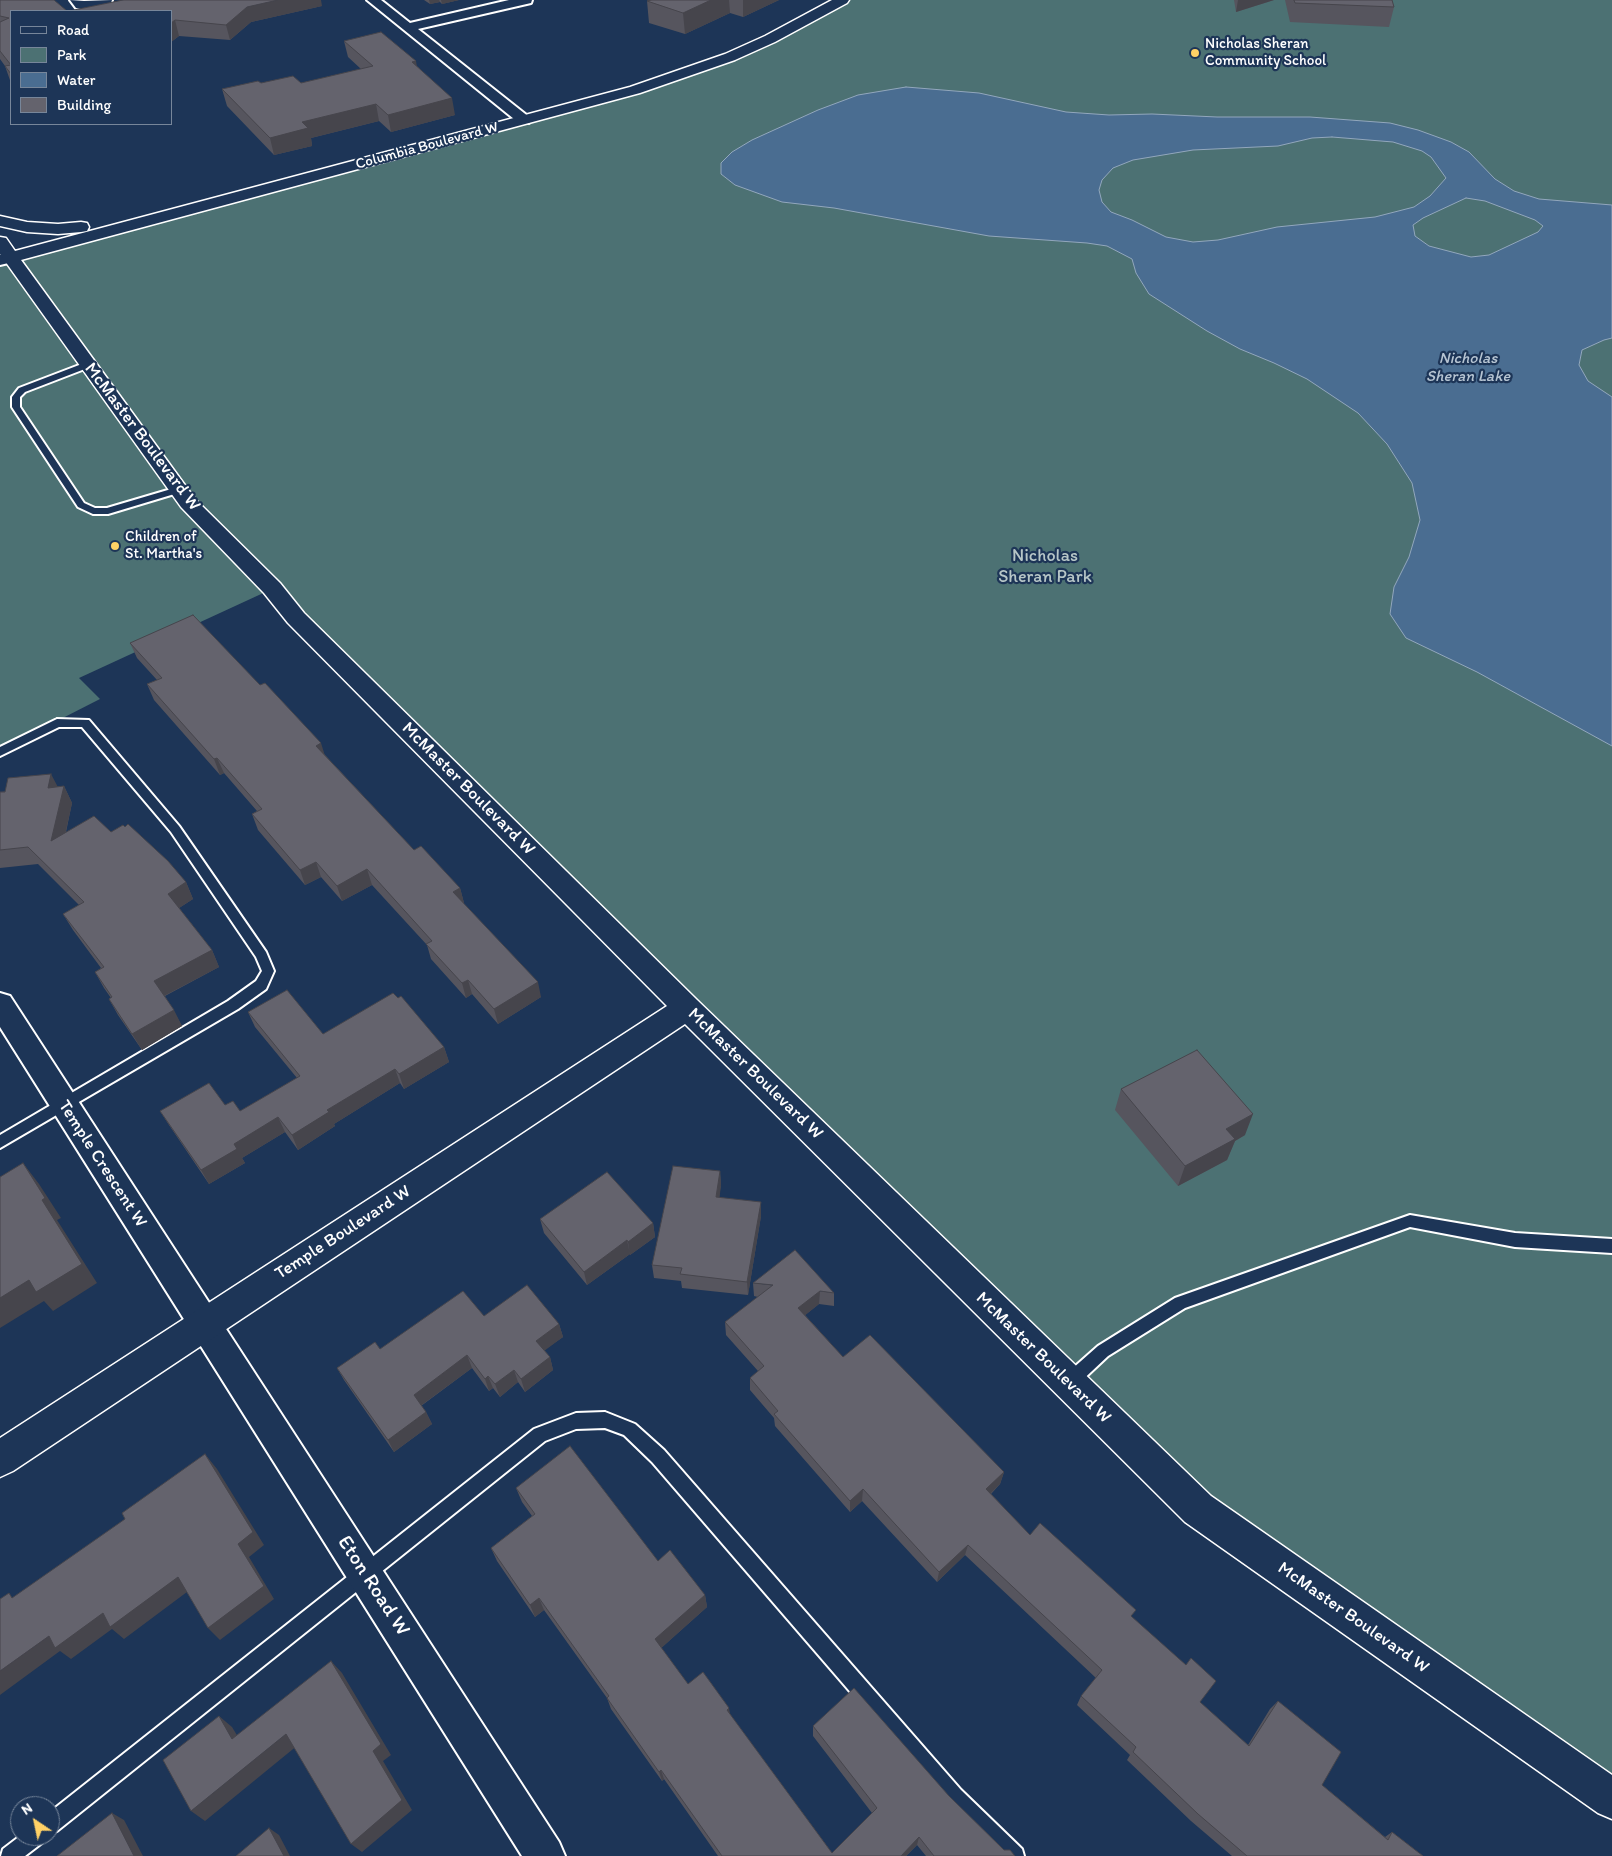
<!DOCTYPE html>
<style>
body{margin:0}
#map{position:relative;width:1612px;height:1856px;overflow:hidden;background:#1d3557;font-family:Itim,sans-serif}
canvas{display:block}
.legend{position:absolute;left:10px;top:10px;width:162px;height:115px;box-sizing:border-box;background:#1d3557;border:1px solid #77869a;margin:0;padding:6px 9px;list-style:none;font-size:15px;color:#fff}
.legend li{display:flex;align-items:center;gap:10px;height:25px}
.legend b{width:25px;border:1px solid #77869a}
.north{position:absolute;left:10px;top:1796px;width:50px;height:50px;box-sizing:border-box;background:#1d3557;border:1px solid #77869a;border-radius:50%;rotate:326deg;font-size:14px;font-weight:700;line-height:20px;text-align:center;color:#fff}
.north::after{content:'';display:block;margin:auto;width:18px;height:22px;background:#ffd166;clip-path:polygon(50% 0,100% 100%,50% 72%,0 100%)}
</style>
<div id="map">
<canvas width="1612" height="1856"></canvas>
<ul class="legend">
<li><b style="height:6px;background:#1d3557"></b>Road</li>
<li><b style="height:14px;background:#4c7173"></b>Park</li>
<li><b style="height:14px;background:#4a6d91"></b>Water</li>
<li><b style="height:14px;background:#64636d"></b>Building</li>
</ul>
<div class="north">N</div>
</div>
<script>
const context = document.querySelector('canvas').getContext('2d');
context.lineJoin = 'round';
function fill(path, color) { context.fillStyle = color; context.fill(path, 'evenodd'); }
const toPath = rows => new Path2D(rows.map(r => 'M' + r).join(''));
function trace(path, color, width, dash) { context.strokeStyle = color; context.lineWidth = width; context.lineCap = dash ? 'butt' : 'round'; context.setLineDash(dash || []); context.stroke(path); }
function label(font, color, halo, rows, align = 'center') {
  context.font = font + ' Itim,sans-serif'; context.lineWidth = 4.5; context.setLineDash([]); context.textBaseline = 'middle'; context.strokeStyle = halo; context.fillStyle = color; for (const [text, x, y, turn = 0] of rows) {
    context.save(); context.translate(x, y); context.rotate((+turn || 0) * Math.PI / 180); context.textAlign = isNaN(turn) ? turn : align; if (halo) context.strokeText(text, 0, 0); context.fillText(text, 0, 0); context.restore();
  }
}
const green = toPath([
 [842,0,1612,0,1612,1782,1198,1509,272,589,79,678,100,699,0,750,0,260,692,71]
]);
const water = toPath([
 [906,87,979,93,1066,112,1109,115,1152,114,1217,117,1310,117,1390,123,1418,130,1451,142,1469,152,1495,179,1514,191,1539,199,1612,205,1612,338,1604,340,1582,350,1579,365,1588,381,1612,397,1612,746,1477,672,1406,638,1390,614,1394,587,1409,557,1420,520,1412,483,1387,444,1358,413,1307,379,1274,363,1240,349,1207,331,1149,294,1136,273,1132,259,1107,246,1087,243,989,236,834,208,782,202,735,185,721,174,721,163,732,152,752,140,818,110,858,95,906,87],
 [1332,137,1393,142,1422,151,1431,157,1446,178,1430,196,1414,207,1375,217,1277,227,1218,240,1193,242,1166,237,1132,220,1111,212,1102,202,1099,190,1102,180,1113,168,1133,160,1193,150,1278,146,1312,138,1332,137],
 [1466,198,1485,201,1535,220,1543,226,1538,232,1489,255,1471,257,1429,246,1415,236,1413,225,1423,218,1466,198]
]);
const lane = toPath([
 [87,362,91,365,90,367,25,392,20,397,20,407,84,503,95,508,107,508,178,487,183,490,181,492,108,514,93,514,78,507,12,407,12,397,19,388,87,362],
 [57,719,89,720,179,826,266,952,274,971,266,989,238,1009,0,1148,0,1135,228,1001,256,981,262,971,256,957,171,832,82,727,59,727,0,756,0,747,57,719],
 [1410,1215,1515,1233,1612,1239,1612,1253,1515,1247,1410,1227,1185,1308,1108,1356,1075,1387,1069,1389,1063,1387,1061,1382,1063,1377,1098,1346,1175,1298,1410,1215],
 [605,1412,635,1424,664,1450,961,1790,1022,1849,1024,1856,1001,1856,947,1804,652,1462,624,1435,605,1428,576,1429,545,1441,57,1831,50,1833,50,1812,534,1429,576,1413,605,1412],
 [20,1836,44,1836,42,1843,25,1856,1,1856,3,1849,20,1836]
]);
const street = toPath([
 [70,0,84,1,112,0,111,3,81,9,76,8,70,0],
 [367,0,381,0,410,23,509,0,532,0,531,3,418,29,529,117,531,120,529,123,519,123,367,0],
 [11,252,17,253,19,257,17,261,0,265,0,255,11,252],
 [0,993,10,996,559,1842,565,1856,522,1856,0,1027,0,993]
]);
const secondary = toPath([
 [832,0,849,0,847,3,775,42,735,60,640,93,21,260,195,499,280,583,304,613,697,1000,1211,1496,1612,1775,1612,1819,1598,1813,1185,1522,685,1024,13,1471,0,1477,0,1438,667,1006,288,623,264,593,181,507,0,254,0,237,6,238,15,251,630,87,725,54,765,36,832,0],
 [0,216,27,222,58,224,81,222,87,223,89,227,87,231,81,232,58,234,27,232,0,226,0,216]
]);
const wall = toPath([
 [0,0,11,11,11,83,5,66,0,59],
 [424,0,459,0,442,4,440,2,430,4],
 [651,0,779,0,743,17,730,13,685,34,649,23,647,1],
 [1234,0,1274,0,1236,12],
 [1285,0,1392,0,1394,7,1389,27,1290,22],
 [322,6,251,22,230,40,179,36,171,42,171,11],
 [344,41,418,67,455,115,391,132,379,121,311,138,312,146,274,155,227,106,222,89,261,83,301,83,361,69,348,57],
 [130,643,324,754,414,850,460,888,464,903,463,903,541,997,498,1024,472,994,466,998,431,959,427,945,372,885,342,901,321,877,305,885,258,830,252,814,257,811,224,773,220,775,154,700,147,684,157,680,137,658],
 [64,786,72,803,66,832,111,832,186,882,193,899,179,908,212,950,219,967,165,996,182,1026,142,1050,118,1015,109,999,111,998,104,988,95,972,101,968,73,930,63,914,79,905,38,864,0,868,0,792],
 [248,1012,323,1034,444,1047,449,1062,404,1089,400,1083,334,1124,335,1126,298,1150,285,1132,242,1158,245,1163,209,1184,169,1125,160,1111,225,1105,240,1111,297,1078,255,1027],
 [1121,1089,1245,1135,1235,1141,1227,1160,1178,1186,1115,1110],
 [720,1171,721,1185,719,1197,761,1216,748,1295,682,1288,681,1281,654,1278,652,1265],
 [540,1219,653,1223,655,1237,630,1255,630,1254,587,1285,544,1233],
 [753,1283,834,1293,834,1306,819,1304,805,1315,843,1357,1004,1472,1000,1484,991,1494,1030,1535,1132,1618,1200,1702,1248,1745,1270,1709,1278,1701,1322,1785,1385,1837,1392,1832,1423,1856,1232,1856,1191,1821,1127,1760,1130,1755,1077,1705,1081,1696,1096,1678,965,1555,937,1582,862,1501,850,1512,775,1426,774,1418,750,1390,750,1378,758,1371,726,1335,725,1322,758,1297,754,1296],
 [559,1324,563,1337,544,1350,550,1357,553,1370,525,1392,518,1382,500,1397,493,1388,489,1391,472,1368,421,1406,426,1412,432,1424,394,1452,344,1380,337,1368,380,1349],
 [516,1488,658,1561,705,1595,707,1607,661,1648,688,1684,731,1716,832,1853,872,1813,813,1736,813,1726,949,1796,1004,1850,1015,1856,926,1856,917,1845,906,1856,718,1856,664,1779,662,1781,611,1709,607,1698,544,1610,535,1617,497,1561,491,1548,532,1516,522,1502]
]);
const shadedWall = toPath([
 [278,0,321,0,322,6,251,22,230,40,226,25,247,7],
 [429,0,439,0,440,2,430,4],
 [441,0,459,0,442,4],
 [711,0,729,0,730,13,685,34,683,13],
 [743,0,779,0,743,17],
 [1238,0,1274,0,1236,12],
 [175,20,179,36,171,42,171,23],
 [416,61,419,78,412,62],
 [452,98,455,115,391,132,388,115],
 [376,104,379,121,311,138,312,146,274,155,270,138,302,122],
 [321,743,326,759,316,746],
 [217,758,224,773,220,775,214,759],
 [51,774,60,791,48,788],
 [64,786,72,803,60,858,51,841],
 [316,862,321,877,305,885,300,870],
 [367,869,372,885,342,901,337,886],
 [186,882,193,899,176,910,168,894],
 [460,888,464,903,457,907,453,892],
 [212,950,219,967,162,997,154,981],
 [468,980,472,994,466,998,462,983],
 [538,982,541,997,498,1024,494,1009],
 [174,1010,182,1026,142,1050,132,1034],
 [444,1047,449,1062,404,1089,399,1074],
 [395,1069,400,1083,334,1124,335,1126,298,1150,292,1135,327,1110],
 [1253,1114,1245,1135,1235,1141,1227,1160,1178,1186,1185,1166,1226,1129],
 [278,1117,285,1132,242,1158,245,1163,209,1184,201,1170,234,1144],
 [23,1163,39,1184,61,1218,57,1220,97,1283,53,1311,44,1301,0,1328,0,1298,42,1200],
 [720,1171,721,1185,718,1211,716,1197],
 [761,1202,761,1216,748,1295,747,1282],
 [653,1223,655,1237,630,1255,628,1242],
 [627,1240,630,1254,587,1285,584,1272],
 [820,1291,819,1304,798,1321,798,1308],
 [559,1324,563,1337,540,1354,536,1341],
 [467,1355,472,1368,419,1407,414,1395],
 [550,1357,553,1370,525,1392,521,1379],
 [514,1370,518,1382,500,1397,495,1384],
 [488,1376,493,1388,489,1391,485,1379],
 [426,1412,432,1424,394,1452,388,1440],
 [205,1454,217,1469,264,1545,249,1557,274,1599,220,1640,208,1628,238,1544],
 [1004,1472,1000,1484,984,1500,986,1489],
 [863,1489,862,1501,850,1512,850,1501],
 [968,1545,965,1555,937,1582,939,1572],
 [178,1577,191,1589,124,1639,112,1629,71,1659,60,1651,0,1695,0,1671,49,1636,103,1613],
 [705,1595,707,1607,658,1651,655,1639],
 [539,1598,544,1610,535,1617,530,1605],
 [331,1661,342,1673,391,1755,383,1761,412,1810,362,1852,351,1844,373,1751],
 [729,1708,731,1718,727,1710],
 [219,1716,232,1727,246,1750,232,1739],
 [286,1734,298,1745,205,1821,191,1811],
 [661,1770,664,1779,662,1781,659,1772],
 [112,1813,124,1820,143,1856,134,1856],
 [269,1828,279,1835,290,1856,284,1856],
 [919,1837,917,1845,906,1856,901,1856]
]);
const building = toPath([
 [0,0,54,0,67,11,11,11,11,74,5,66,11,65,0,51,0,22,9,18,0,16,0,0],
 [123,0,278,0,247,7,226,25,175,20,171,23,171,11,69,11,123,0],
 [651,0,711,0,683,13,647,1,651,0],
 [1294,0,1392,0,1394,7,1295,3,1294,0],
 [381,32,416,61,412,62,452,98,388,115,376,104,302,122,308,128,270,138,222,89,258,81,261,83,293,76,301,83,373,66,344,41,381,32],
 [193,615,260,685,265,683,321,743,316,746,414,850,421,846,460,888,453,892,538,982,494,1009,468,980,462,983,426,944,432,941,367,869,337,886,316,862,300,870,252,814,262,809,217,758,214,759,147,684,162,678,130,643,193,615],
 [51,774,48,788,64,786,51,841,94,816,111,832,123,825,125,827,128,824,168,861,186,882,168,894,212,950,154,981,174,1010,132,1034,109,999,112,997,95,972,104,967,63,914,84,902,28,847,0,850,0,792,5,792,8,778,51,774],
 [287,990,323,1034,393,993,398,998,401,996,444,1047,399,1074,395,1069,327,1110,329,1112,292,1135,278,1117,234,1144,237,1149,201,1170,160,1111,209,1083,225,1105,233,1101,240,1111,300,1076,248,1012,287,990],
 [1197,1050,1253,1114,1226,1129,1235,1139,1185,1166,1121,1089,1197,1050],
 [23,1163,45,1198,42,1200,82,1264,36,1292,29,1280,0,1298,0,1177,23,1163],
 [673,1166,720,1171,716,1197,761,1202,747,1282,680,1274,682,1268,652,1265,673,1166],
 [607,1172,653,1223,628,1242,627,1240,584,1272,540,1219,607,1172],
 [795,1250,834,1293,820,1291,798,1308,843,1357,870,1335,1004,1472,986,1489,1030,1535,1040,1523,1136,1610,1131,1616,1186,1665,1191,1658,1216,1681,1200,1702,1249,1746,1278,1701,1341,1752,1322,1785,1388,1840,1392,1832,1423,1856,1247,1856,1198,1814,1133,1752,1136,1747,1081,1696,1102,1670,968,1545,939,1572,863,1489,850,1501,774,1414,778,1411,750,1378,764,1366,725,1322,773,1285,753,1283,795,1250],
 [527,1285,559,1324,536,1341,550,1357,521,1379,514,1370,495,1384,488,1376,485,1379,467,1355,414,1395,426,1412,388,1440,337,1368,375,1342,380,1349,463,1291,484,1316,527,1285],
 [570,1446,658,1561,670,1550,705,1595,655,1639,688,1684,703,1672,729,1708,727,1710,832,1853,877,1808,813,1726,854,1688,949,1796,1004,1850,1010,1850,1015,1856,934,1856,919,1837,901,1856,722,1856,661,1770,659,1772,607,1698,609,1696,539,1598,530,1605,491,1548,535,1514,516,1488,570,1446],
 [205,1454,253,1532,238,1544,264,1586,208,1628,178,1577,110,1627,103,1613,55,1648,49,1636,0,1671,0,1599,9,1593,12,1598,125,1519,122,1513,205,1454],
 [331,1661,381,1744,373,1751,402,1800,351,1844,286,1734,191,1811,163,1760,219,1716,232,1739,331,1661],
 [112,1813,134,1856,57,1856,112,1813],
 [269,1828,284,1856,236,1856,269,1828]
]);
const markers = [
 [1195,53,5,"#ffd166"],
 [115,546,5,"#ffd166"]
];
const farPoinames = [
 ["Nicholas Sheran",1205,44],
 ["Community School",1205,61],
 ["Children of",125,537],
 ["St. Martha's",125,554]
];
const farStreetnames = [
 ["Columbia Boulevard W",427,146,-15]
];
const farWaternames = [
 ["Nicholas",1468,359],
 ["Sheran Lake",1468,377]
];
const streetNames = [
 ["McMaster Boulevard W",142,437,53],
 ["McMaster Boulevard W",468,789,45],
 ["McMaster Boulevard W",755,1074,44],
 ["Temple Crescent W",102,1164,57],
 ["Temple Boulevard W",343,1233,-33],
 ["McMaster Boulevard W",1043,1358,44],
 ["McMaster Boulevard W",1353,1618,35]
];
const parkNames = [
 ["Nicholas",1045,556],
 ["Sheran Park",1045,577]
];
const nearStreetnames = [
 ["Eton Road W",373,1586,57]
];
fill(green, '#4c7173');
fill(water, '#4a6d91');
trace(water, '#92a7bd', 1);
trace(lane, '#fff', 4);
trace(street, '#fff', 4);
trace(secondary, '#fff', 3);
fill(lane, '#1d3557');
fill(street, '#1d3557');
fill(secondary, '#1d3557');
fill(wall, '#56555e');
fill(shadedWall, '#46454c');
fill(building, '#64636d');
trace(building, '#46454c', 1);
for (const [x, y, r, color] of markers) { const dot = new Path2D(); dot.arc(x, y, r, 0, 2 * Math.PI); context.fillStyle = color; context.fill(dot); trace(dot, '#1d3557', 2); }
label('15px', '#fff', '#1d3557', farPoinames, 'left');
label('15px', '#fff', '#1d3557', farStreetnames);
label('italic 16px', '#b7c5d3', '#1d3557', farWaternames);
label('18px', '#fff', '#1d3557', streetNames);
label('18px', '#b7c6c7', '#1d3557', parkNames);
label('21px', '#fff', '#1d3557', nearStreetnames);
</script>
